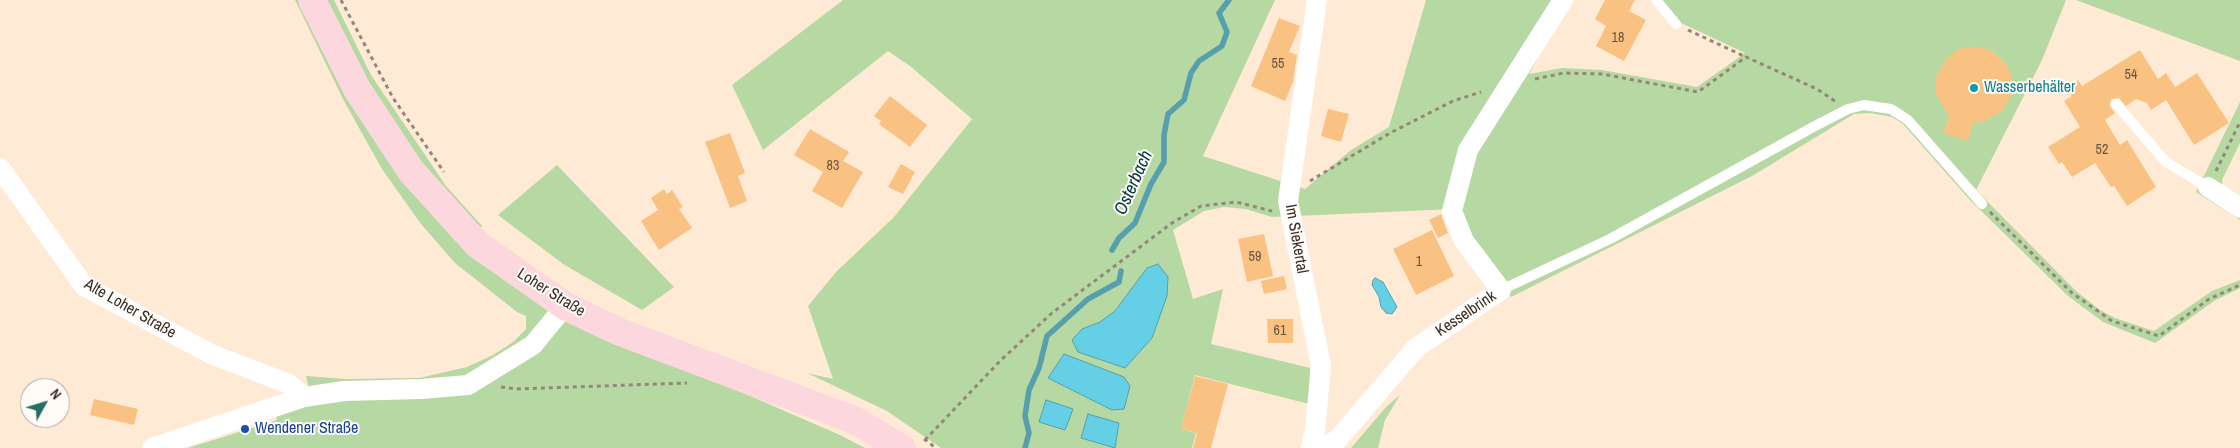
<!DOCTYPE html>
<meta charset="utf-8">
<style>
body{margin:0}
#map{position:relative;width:2240px;height:448px;overflow:hidden;background:#ffebd5;font-family:"Archivo Narrow",sans-serif}
canvas{display:block}
.north{position:absolute;left:20px;top:378px;width:50px;height:50px;box-sizing:border-box;background:#fffbf7;border:1px solid #afa9a4;border-radius:50%;rotate:51deg;font-size:14px;font-weight:700;line-height:20px;text-align:center;color:#372f27}
.north::after{content:'';display:block;margin:auto;width:18px;height:22px;background:#256e66;clip-path:polygon(50% 0,100% 100%,50% 72%,0 100%)}
</style>
<div id="map">
<canvas width="2240" height="448"></canvas>
<div class="north">N</div>
</div>
<script>
const context = document.querySelector('canvas').getContext('2d');
context.lineJoin = 'round';
function fill(path, color) { context.fillStyle = color; context.fill(path, 'evenodd'); }
const toPath = rows => new Path2D(rows.map(r => 'M' + r).join(''));
function trace(path, color, width, dash) { context.strokeStyle = color; context.lineWidth = width; context.lineCap = dash ? 'butt' : 'round'; context.setLineDash(dash || []); context.stroke(path); }
function label(font, color, halo, rows, align = 'center') {
  context.font = font + ' "Archivo Narrow",sans-serif'; context.lineWidth = 4; context.setLineDash([]); context.textBaseline = 'middle'; context.strokeStyle = halo; context.fillStyle = color; for (const [text, x, y, turn = 0] of rows) {
    context.save(); context.translate(x, y); context.rotate((+turn || 0) * Math.PI / 180); context.textAlign = isNaN(turn) ? turn : align; if (halo) context.strokeText(text, 0, 0); context.fillText(text, 0, 0); context.restore();
  }
}
const green = toPath([
 [295,0,334,0,371,75,446,186,482,226,466,243,741,392,840,435,865,448,188,448,277,420,275,412,312,401,306,376,345,379,419,378,467,367,493,355,513,342,526,329,526,316,517,312,455,263,421,224,382,169,344,101],
 [843,0,1275,0,1203,156,1305,189,1351,150,1389,127,1426,0,1571,0,1529,74,1562,68,1602,70,1697,87,1745,53,1681,23,1661,0,2066,0,2042,60,1976,190,2076,291,2100,310,2115,318,2154,331,2212,291,2240,280,2240,288,2214,301,2155,343,2103,322,2068,296,1969,199,1903,124,1892,117,1870,113,1854,114,1752,176,1511,297,1467,239,1455,209,1272,217,1246,209,1224,207,1204,211,1173,230,1193,299,1223,289,1211,344,1310,368,1309,404,1195,375,1181,429,1196,433,1192,448,941,448,887,411,807,373,833,379,808,306,836,272,894,217,972,119,910,66,888,51,763,150,732,85],
 [2076,0,2240,0,2240,61],
 [2240,102,2240,143,2222,180,2222,188,2240,201,2240,220,2196,192],
 [557,165,674,287,642,310,563,264,498,215],
 [1400,395,1385,420,1378,448,1351,448,1387,406]
]);
const water = toPath([
 [1158,264,1168,277,1167,296,1152,338,1125,368,1078,352,1072,340,1082,329,1100,322,1115,311,1147,268,1158,264],
 [1375,278,1383,282,1397,307,1392,314,1386,313,1381,307,1379,297,1372,285,1373,280,1375,278],
 [1064,354,1124,377,1130,386,1124,409,1112,410,1048,378,1064,354],
 [1046,400,1073,409,1065,430,1039,422,1046,400],
 [1088,414,1119,423,1115,448,1081,438,1088,414]
]);
const stream = toPath([
 [1112,250,1119,238,1135,223,1151,184,1164,162,1164,135,1168,114,1184,100,1191,73,1199,61,1222,46,1227,32,1219,13,1229,0],
 [1025,448,1029,433,1025,416,1029,390,1039,368,1047,336,1088,299,1119,282,1121,271]
]);
const building = toPath([
 [1605,0,1635,0,1629,11,1646,20,1624,61,1596,46,1606,26,1595,19],
 [1279,18,1300,26,1289,52,1297,55,1293,82,1285,101,1251,86],
 [1966,47,1981,47,1994,52,2007,65,2012,79,2011,96,2003,110,1985,121,1973,123,1968,141,1943,133,1949,116,1936,95,1935,80,1940,69,1948,57,1957,50],
 [2140,50,2158,79,2166,73,2175,87,2197,73,2229,123,2194,145,2166,100,2151,110,2147,103,2136,99,2126,106,2119,98,2112,99,2109,105,2115,113,2105,120,2120,145,2127,140,2156,187,2127,206,2114,186,2111,187,2095,163,2072,177,2062,162,2059,164,2048,147,2080,127,2064,101,2072,96,2066,87,2078,80,2082,86],
 [890,96,927,125,910,147,879,124,881,121,874,116],
 [1328,109,1349,114,1341,142,1321,136],
 [810,129,849,152,843,161,863,172,842,208,812,191,823,172,794,155],
 [730,133,745,173,738,176,747,201,730,208,705,142],
 [901,164,915,172,903,194,888,187],
 [664,189,667,194,672,190,683,207,679,209,692,228,659,250,641,221,658,210,651,198],
 [1441,214,1448,233,1438,238,1429,220],
 [1432,230,1454,276,1416,295,1393,249],
 [1264,234,1273,276,1247,282,1238,239],
 [1284,276,1287,289,1264,294,1261,281],
 [1267,319,1293,319,1293,343,1268,343],
 [1195,376,1228,384,1211,448,1193,448,1197,433,1181,429],
 [94,399,138,409,134,425,90,415]
]);
const path = toPath([
 [341,0,393,98,444,172],
 [1688,30,1746,57],
 [1535,79,1564,73,1602,74,1698,92,1746,57,1817,89,1835,101],
 [2216,171,2240,122],
 [1310,181,1390,133,1453,101,1481,92],
 [1990,212,2072,293,2112,321,2159,336,2209,299,2240,285],
 [501,387,516,389,687,383],
 [924,439,936,448],
 [925,440,1000,361,1052,313,1172,223,1201,206,1236,202,1272,211]
]);
const lane = toPath([
 [1656,0,1676,24],
 [2116,104,2166,162,2208,187],
 [1501,290,1610,239,1815,126,1848,109,1864,105,1891,109,1908,120,1982,204]
]);
const street = toPath([
 [0,168,84,286,211,354,289,384,304,397],
 [2208,187,2240,208],
 [152,448,304,397,344,391,421,389,468,385,533,345,565,306],
 [1311,448,1315,430,1321,366,1288,201,1317,0],
 [1324,448,1338,439,1416,348,1501,290,1464,241,1452,211,1468,150,1563,0]
]);
const secondary = toPath([
 [312,0,357,89,411,171,477,244,565,306,620,332,854,420,902,448]
]);
const markers = [
 [1974,88,5,"#0f9aa8"],
 [245,429,5,"#1a4fb4"]
];
const numberNames = [
 ["18",1618,38],
 ["55",1278,64],
 ["54",2131,75],
 ["52",2102,150],
 ["83",833,166],
 ["59",1255,257],
 ["1",1419,262],
 ["61",1280,331]
];
const cultureNames = [
 ["Wasserbehälter",1984,88]
];
const streetNames = [
 ["Im Siekertal",1296,239,80],
 ["Loher Straße",551,293,32],
 ["Alte Loher Straße",130,309,30],
 ["Kesselbrink",1466,314,-34]
];
const transitNames = [
 ["Wendener Straße",255,429]
];
const waterNames = [
 ["Osterbach",1134,183,-66]
];
fill(green, '#b6d8a3');
fill(water, '#65cfe6');
trace(water, '#579fad', 1);
trace(stream, '#579fad', 5.5);
fill(building, '#f9c282');
trace(path, '#948678', 3, [4, 4]);
trace(lane, '#fff', 10);
trace(street, '#fff', 20);
trace(secondary, '#fcd8de', 28);
for (const [x, y, r, color] of markers) { const dot = new Path2D(); dot.arc(x, y, r, 0, 2 * Math.PI); context.fillStyle = color; context.fill(dot); trace(dot, '#fffbf7', 2); }
label('14px', '#68543e', null, numberNames);
label('16px', '#0d838f', '#fffbf7', cultureNames, 'left');
label('16px', '#372f27', '#fffbf7', streetNames);
label('16px', '#164399', '#fffbf7', transitNames, 'left');
label('italic 18px', '#033741', '#fffbf7', waterNames);
</script>
